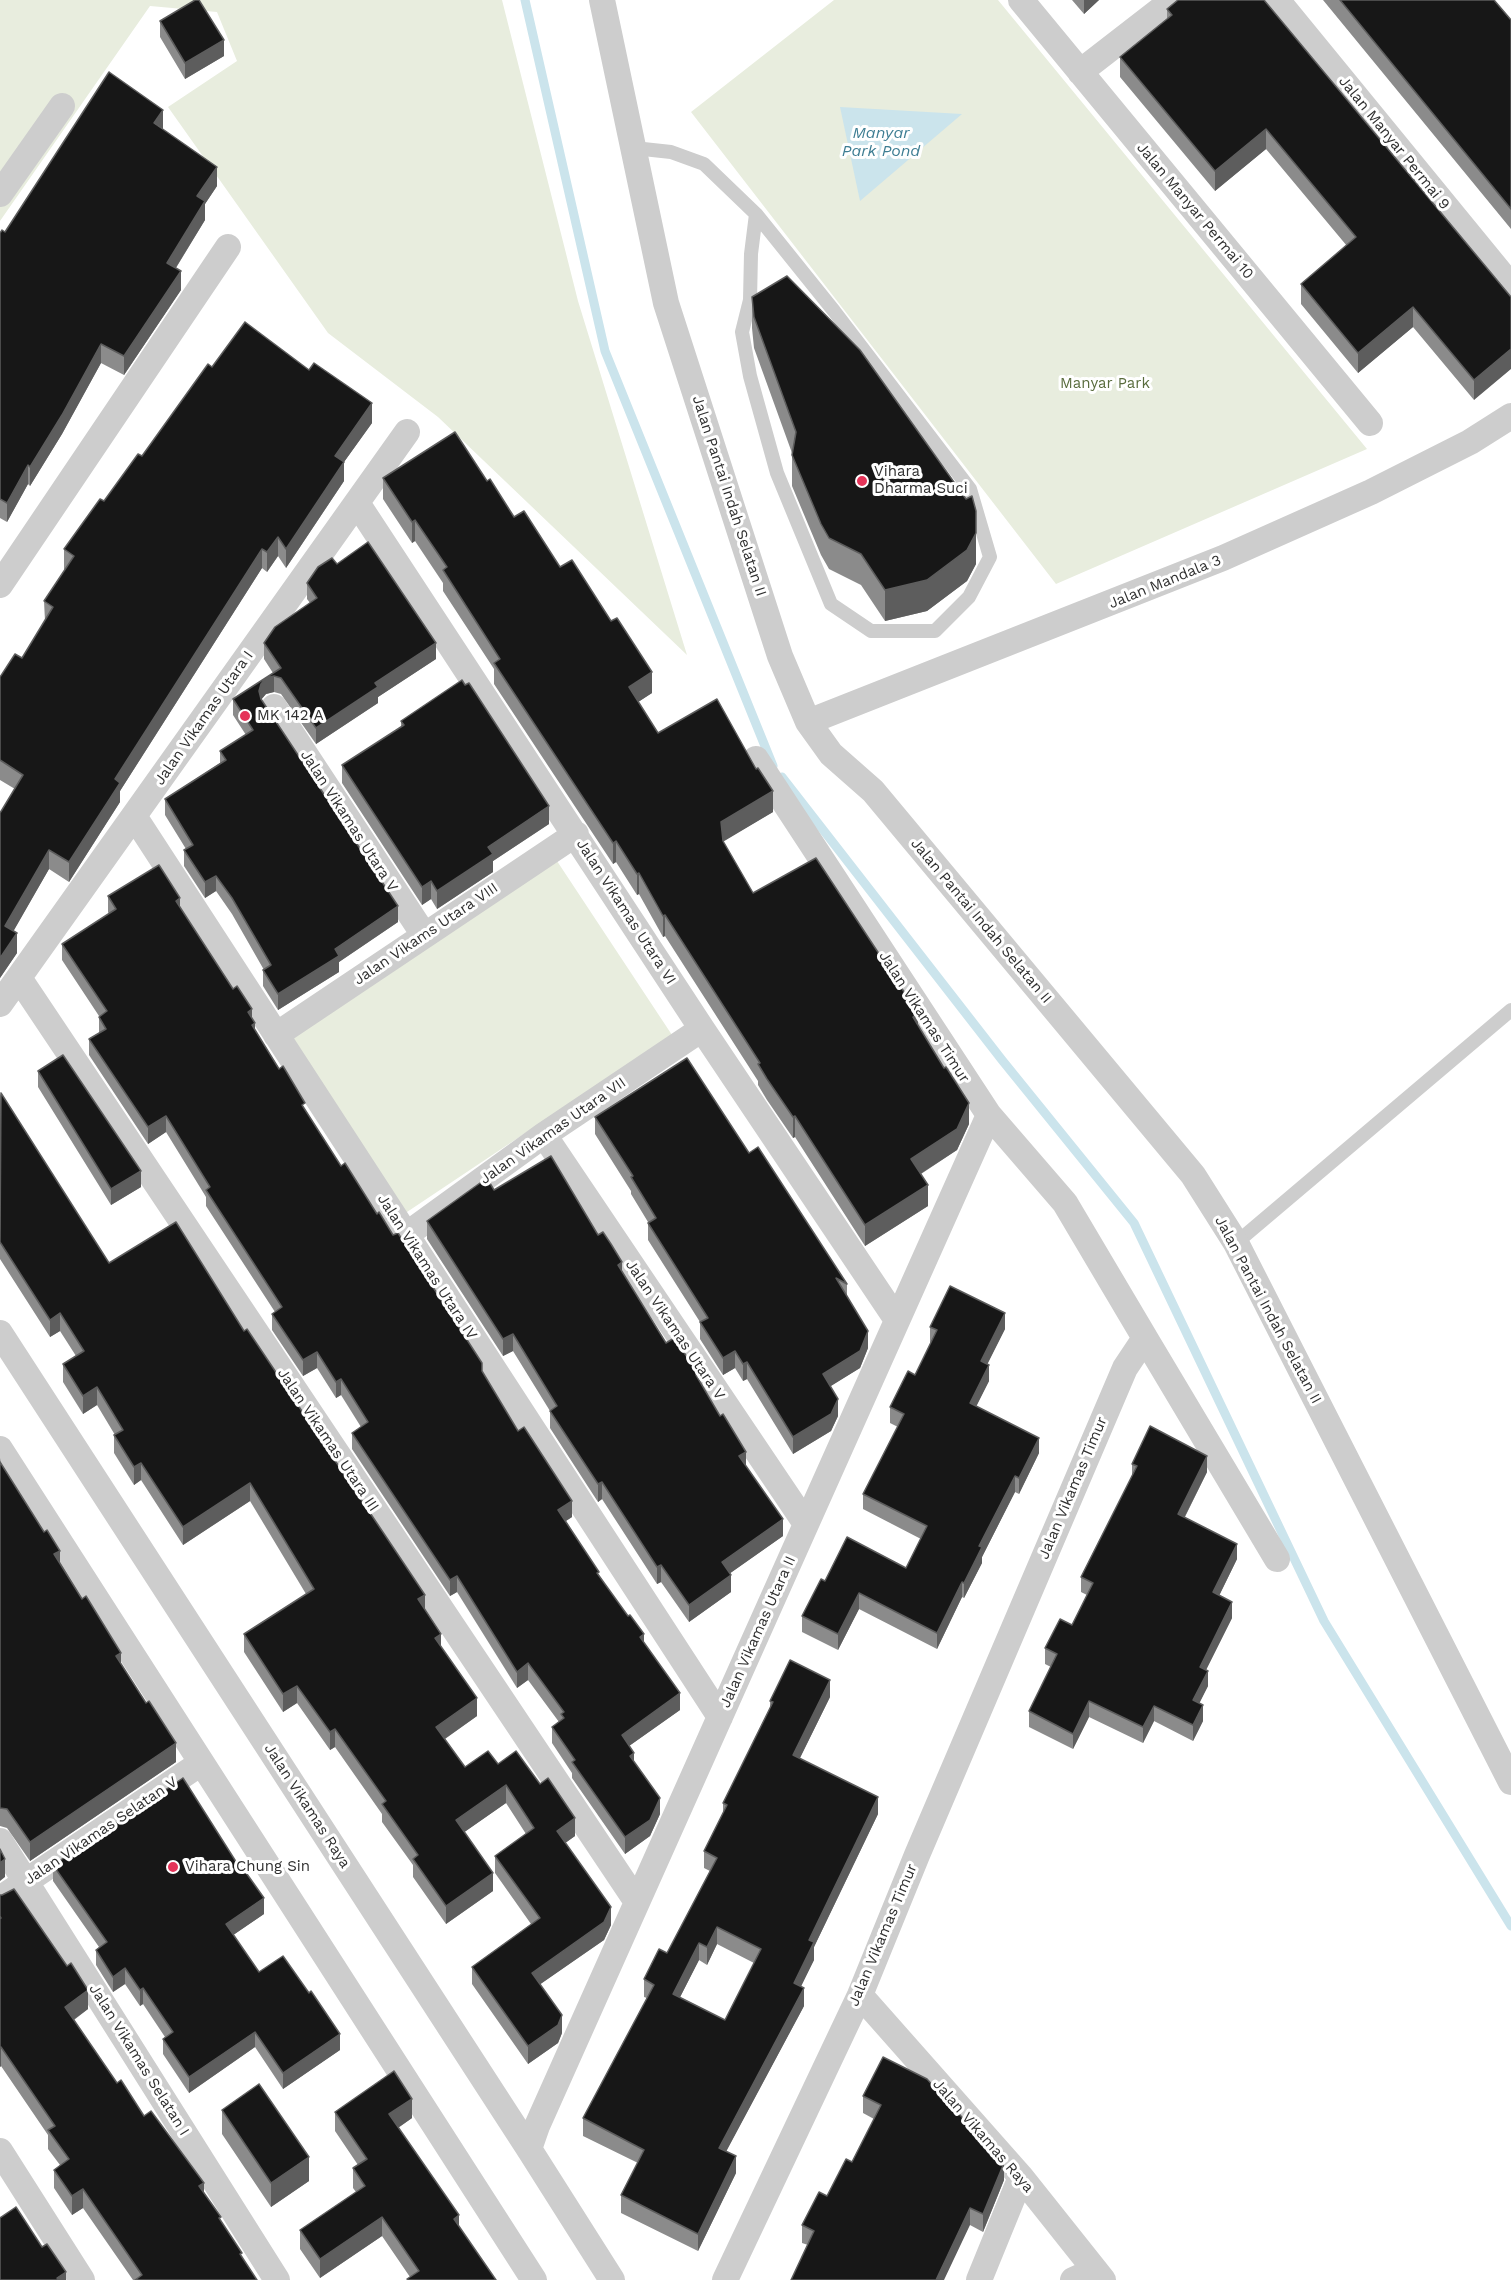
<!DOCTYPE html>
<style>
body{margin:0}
canvas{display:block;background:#fff}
</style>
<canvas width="1511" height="2280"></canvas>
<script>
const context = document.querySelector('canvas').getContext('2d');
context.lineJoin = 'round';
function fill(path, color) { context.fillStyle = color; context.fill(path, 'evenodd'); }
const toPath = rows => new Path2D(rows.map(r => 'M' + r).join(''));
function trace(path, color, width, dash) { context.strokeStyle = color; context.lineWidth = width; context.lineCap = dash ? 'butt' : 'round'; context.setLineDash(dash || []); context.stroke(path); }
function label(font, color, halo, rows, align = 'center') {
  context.font = font + ' "Work Sans",sans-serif'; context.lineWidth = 6; context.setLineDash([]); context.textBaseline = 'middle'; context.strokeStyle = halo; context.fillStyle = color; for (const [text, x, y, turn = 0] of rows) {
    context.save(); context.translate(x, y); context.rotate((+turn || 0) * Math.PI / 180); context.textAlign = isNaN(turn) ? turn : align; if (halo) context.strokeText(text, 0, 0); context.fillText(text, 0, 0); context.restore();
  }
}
const green = toPath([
 [0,0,502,0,578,301,687,655,438,417,328,333,168,107,237,61,217,12,150,6,0,221],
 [834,0,998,0,1367,449,1056,584,691,112],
 [557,861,672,1035,401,1216,285,1042]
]);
const water = toPath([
 [840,107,962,114,860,201]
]);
const stream = toPath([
 [525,0,605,351,773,766],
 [782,777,1002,1060,1134,1223,1324,1621,1511,1926]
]);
const service = toPath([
 [634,148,671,152,704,164,756,214,834,311,970,489,990,557,969,597,935,631,871,631,831,604,777,473,750,376,742,332,750,300,751,254,756,214],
 [1236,1243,1511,1010]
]);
const minor = toPath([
 [602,0,666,303,780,656,808,722,831,754,873,791,1193,1175,1236,1243,1511,1782],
 [1021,0,1370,423],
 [1277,0,1511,286],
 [1080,72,1173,0],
 [0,194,62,106],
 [357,503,702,1029,897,1320],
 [0,585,228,247],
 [274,707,424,935],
 [808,722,1223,558,1371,492,1470,442,1511,416],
 [134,816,720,1717],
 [19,978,637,1902],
 [0,1004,407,432],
 [276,1035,576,834],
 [544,1135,806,1524],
 [406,1235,544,1135,702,1029],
 [0,1333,529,2149,612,2280],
 [1145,1338,1277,1559],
 [0,1449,534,2280],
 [0,1841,277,2280],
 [0,1899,201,1763],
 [860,1995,1021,2177,1103,2280],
 [529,2149,537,2126,989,1115],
 [0,2151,82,2280],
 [725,2280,860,1995,917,1855,1125,1368,1145,1338,1065,1203,989,1115,756,759],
 [979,2280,1021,2177],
 [1073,2280,1095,2270]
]);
const wall = toPath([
 [1072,0,1099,0,1084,14],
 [1323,0,1494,0,1511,20,1511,229],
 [1167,9,1511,297,1474,400,1413,327,1358,373,1301,304,1301,284,1347,246,1266,149,1215,191,1120,77,1120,57,1167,19],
 [160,21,224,56,185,79,160,37],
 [163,129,217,186,205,204,205,220,176,268,181,290,124,375,101,363,62,434,30,486,28,484,7,522,0,518,0,233,5,232],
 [752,297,976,564,967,581,927,611,885,621,861,585,829,569,821,555,792,486,792,453,754,348,752,328],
 [212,367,372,423,344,462,344,481,286,568,278,556,267,572,262,568,120,791,120,802,69,882,49,869,13,931,17,953,0,978,15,789,0,780,0,677,22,658,45,621,44,601,65,569,64,569,64,549,142,456],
 [383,478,487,481,514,517,560,567,652,693,638,702,658,733,773,812,723,841,753,893,918,1025,969,1124,957,1150,921,1174,928,1206,865,1246,795,1137,793,1138,767,1100,758,1085,758,1081,665,936,663,937,639,894,637,895,616,862,613,864,494,684,494,669,443,591,443,583,415,541,412,543,383,499],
 [337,564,436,659,378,697,378,703,316,744,281,694,274,692,266,694,261,699,398,922,339,962,339,972,278,1010,263,986,263,970,264,970,232,914,216,891,205,898,184,866,184,850,186,849,165,815,165,799,220,763,220,751,246,735,233,715,233,699,273,673,264,659,264,643,310,603,307,599,307,583],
 [401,721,549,824,493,861,493,872,437,909,431,899,422,905,342,783,342,765,401,727],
 [108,896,180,907,252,1018,255,1030,341,1166,377,1214,482,1372,518,1431,572,1517,566,1521,599,1575,644,1643,680,1710,629,1746,634,1762,660,1814,650,1836,625,1854,572,1778,572,1773,552,1743,552,1727,559,1722,528,1680,517,1688,457,1592,450,1596,352,1449,352,1433,361,1427,341,1395,336,1398,317,1368,303,1376,272,1330,272,1314,275,1312,206,1206,206,1197,166,1132,148,1144,89,1055,89,1039,99,1033,99,1016,62,960,62,944,109,914,108,912],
 [38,1071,141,1187,111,1205,38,1087],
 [0,1094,109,1263,244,1331,425,1610,441,1648,477,1716,445,1739,465,1767,498,1764,575,1836,565,1843,611,1925,604,1940,540,1984,562,2033,558,2043,528,2064,472,1984,472,1967,531,1924,495,1873,495,1856,526,1834,506,1803,464,1832,493,1891,446,1924,413,1877,413,1865,382,1822,382,1814,335,1747,330,1750,297,1703,283,1712,244,1652,244,1634,306,1594,250,1501,183,1545,141,1480,134,1485,114,1453,114,1435,115,1435,97,1405,83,1414,63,1382,63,1364,76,1356,60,1331,50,1337,0,1259],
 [595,1117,749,1153,847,1284,847,1296,868,1348,860,1368,830,1386,838,1416,831,1431,793,1454,747,1379,743,1381,735,1368,723,1375,700,1339,700,1322,648,1240,648,1222,631,1194,631,1191,595,1134],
 [494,1190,598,1235,622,1271,666,1343,698,1379,783,1536,730,1573,731,1592,689,1622,661,1582,657,1584,602,1499,598,1502,550,1428,550,1411,513,1351,503,1356,427,1239,427,1221],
 [930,1327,1005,1329,987,1364,989,1381,976,1406,1039,1453,1019,1494,1015,1492,982,1557,982,1563,964,1598,962,1597,937,1649,859,1609,838,1650,802,1632,802,1616,825,1581,906,1568,921,1539,863,1509,863,1494,898,1427,890,1423,890,1407,915,1375,931,1343,930,1342],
 [0,1458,1,1463,121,1664,176,1762,30,1861,7,1828,0,1826],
 [1132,1464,1207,1472,1185,1517,1237,1559,1219,1596,1232,1618,1206,1670,1208,1686,1199,1703,1203,1721,1193,1741,1154,1721,1143,1743,1089,1717,1073,1749,1029,1727,1029,1711,1051,1667,1045,1664,1045,1648,1072,1625,1087,1595,1081,1592,1081,1577,1132,1476],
 [830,1697,800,1758,878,1814,814,1947,814,1960,800,1987,804,2006,726,2151,736,2173,698,2251,621,2213,621,2195,638,2163,583,2136,583,2118,647,1998,644,1997,644,1979,667,1953,710,1871,704,1868,704,1851,723,1813,723,1803,770,1708,770,1701],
 [717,1944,754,1963,725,2020,680,1997,699,1960,707,1965],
 [53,1865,264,1914,233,1935,259,1972,340,2050,283,2089,255,2047,189,2093,163,2054,163,2039,165,2037,143,2004,140,2006,125,1984,113,1992,96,1965,96,1950,99,1947,53,1881],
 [0,1895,88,2009,74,2020,117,2083,144,2116,204,2192,242,2258,257,2280,133,2280,83,2208,72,2215,54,2188,54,2170,60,2165,48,2149,48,2135,1,2066,0,2067],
 [883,2057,1004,2180,983,2232,970,2225,808,2245,802,2243,802,2225,827,2196,852,2162,874,2119,863,2113,863,2096],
 [222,2110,309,2181,271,2207,222,2134],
 [335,2112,412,2118,398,2128,459,2227,496,2280,407,2280,407,2279,410,2277,382,2236,320,2278,300,2249,300,2230,356,2192,353,2188,353,2168,358,2165,335,2131]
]);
const shadedWall = toPath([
 [1084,0,1099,0,1084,14],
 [224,40,224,56,185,79,185,63],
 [163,110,163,129,154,123],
 [1266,129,1266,149,1215,191,1215,171],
 [217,167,217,186,205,204,205,220,167,282,167,263,197,196],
 [181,271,181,290,124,375,124,356],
 [1413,307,1413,327,1358,373,1358,353],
 [101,344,101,363,62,434,30,486,30,467],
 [1511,349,1511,369,1474,400,1474,380],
 [372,403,372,423,344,462,344,481,286,568,286,549,335,456],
 [28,465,28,484,7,522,7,503],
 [415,520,415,541,412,543,412,522],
 [976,533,976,564,967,581,927,611,885,621,885,590],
 [278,537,278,556,267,572,267,552],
 [262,549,262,568,120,791,120,802,69,882,69,862,115,779],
 [436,643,436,659,378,697,378,703,316,744,316,728,375,683],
 [652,672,652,693,629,708,629,687],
 [274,676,274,692,266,694,261,700,259,691,261,684,266,678],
 [773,791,773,812,721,843,721,822],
 [549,806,549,824,493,861,493,872,437,909,437,891,488,847],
 [616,841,616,862,613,864,613,843],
 [49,850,49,869,5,946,5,926],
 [639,873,639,894,637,895,637,874],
 [216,876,216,891,205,898,205,882],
 [431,881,431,899,422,905,422,887],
 [180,898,180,914,176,901],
 [398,906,398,922,339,962,339,972,278,1010,278,994,335,949],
 [665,915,665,936,663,937,663,916],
 [17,933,17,953,0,978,0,958],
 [252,1009,252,1025,255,1023,255,1039,248,1012],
 [918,1013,918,1034,913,1017],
 [969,1103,969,1124,957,1150,911,1180,911,1159],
 [166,1116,166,1132,148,1144,148,1127],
 [795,1116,795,1137,793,1138,793,1117],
 [141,1171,141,1187,111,1205,111,1189],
 [928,1185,928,1206,865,1246,865,1225],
 [622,1262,622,1280,618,1265],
 [60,1313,60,1331,50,1337,50,1320],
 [1005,1313,1005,1329,981,1377,981,1361],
 [868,1331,868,1348,860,1368,823,1391,823,1374],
 [513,1334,513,1351,503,1356,503,1339],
 [735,1351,735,1368,723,1375,723,1358],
 [317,1352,317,1368,303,1376,303,1360],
 [747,1362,747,1379,743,1381,743,1364],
 [989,1365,989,1381,970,1419,970,1403],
 [341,1379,341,1395,336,1398,336,1382],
 [97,1387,97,1405,83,1414,83,1396],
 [838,1399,838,1416,831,1431,793,1454,793,1437],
 [1039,1438,1039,1453,1019,1494,1019,1478],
 [746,1452,746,1469,739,1456],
 [1207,1456,1207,1472,1178,1530,1178,1514],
 [141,1463,141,1480,134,1485,134,1467],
 [1015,1476,1015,1492,982,1557,982,1563,964,1598,964,1583,979,1546],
 [602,1482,602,1499,598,1502,598,1484],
 [250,1483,250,1501,183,1545,183,1527],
 [572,1501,572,1517,558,1526,558,1510],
 [783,1519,783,1536,722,1579,722,1562],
 [1237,1544,1237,1559,1213,1608,1213,1592],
 [60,1551,60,1570,54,1554],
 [661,1565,661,1582,657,1584,657,1567],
 [731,1575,731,1592,689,1622,689,1605],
 [457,1576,457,1592,450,1596,450,1580],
 [962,1582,962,1597,937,1649,937,1633],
 [859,1593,859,1609,838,1650,838,1634],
 [425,1595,425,1613,418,1599],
 [1232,1602,1232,1618,1200,1682,1200,1667],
 [441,1634,441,1652,435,1638],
 [644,1634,644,1650,640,1637],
 [121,1653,121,1672,116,1656],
 [528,1663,528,1680,517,1688,517,1672],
 [1208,1671,1208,1686,1193,1716,1193,1700],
 [830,1680,830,1697,793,1772,793,1755],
 [297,1686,297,1703,283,1712,283,1694],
 [680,1693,680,1710,622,1751,622,1735],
 [477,1698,477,1716,436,1745,436,1727],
 [1089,1701,1089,1717,1073,1749,1073,1734],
 [1203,1705,1203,1721,1193,1741,1193,1725],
 [1154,1706,1154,1721,1143,1743,1143,1727],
 [335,1729,335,1747,330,1750,330,1732],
 [176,1743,176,1762,30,1861,30,1842],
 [634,1753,634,1770,630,1756],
 [506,1785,506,1803,456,1838,456,1820],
 [878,1797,878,1814,814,1947,814,1960,794,2001,794,1983,809,1940],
 [660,1798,660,1814,650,1836,625,1854,625,1837],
 [575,1818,575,1836,557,1849,557,1831],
 [5,1859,5,1877,0,1881,0,1863],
 [493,1873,493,1891,446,1924,446,1906],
 [264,1898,264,1914,226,1940,226,1924],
 [611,1907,611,1925,604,1940,532,1990,532,1973],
 [717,1927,717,1944,707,1965,707,1947],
 [699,1943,699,1960,673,2011,673,1994],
 [125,1968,125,1984,113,1992,113,1977],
 [143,1988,143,2004,140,2006,140,1990],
 [804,1988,804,2006,719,2165,719,2148],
 [88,1990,88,2009,65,2026,65,2007],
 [562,2015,562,2033,558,2043,528,2064,528,2046],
 [255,2032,255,2047,189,2093,189,2077],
 [340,2034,340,2050,283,2089,283,2073],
 [1,2047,1,2066,0,2067,0,2048],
 [412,2099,412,2118,389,2134,389,2114],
 [736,2156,736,2173,698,2251,698,2234],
 [309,2157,309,2181,271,2207,271,2183],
 [1004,2163,1004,2180,983,2232,983,2214],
 [204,2183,204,2202,199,2186],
 [83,2189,83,2208,72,2215,72,2196],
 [970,2208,970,2225,944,2280,936,2280],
 [459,2215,459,2235,454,2219],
 [382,2217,382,2236,320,2278,320,2259],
 [66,2272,66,2280,57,2280,57,2278]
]);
const building = toPath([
 [195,0,199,0,224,40,185,63,160,21,195,0],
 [1178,0,1264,0,1511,297,1511,349,1474,380,1413,307,1358,353,1301,284,1356,237,1266,129,1215,171,1120,57,1172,15,1167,9,1178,0],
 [1340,0,1494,0,1511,20,1511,209,1340,0],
 [109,72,163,110,154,123,217,167,197,196,205,201,167,263,181,271,124,356,101,344,62,415,30,467,28,465,7,503,0,499,0,233,2,230,5,232,109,72],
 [787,276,860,350,966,499,972,496,976,511,976,533,967,550,927,580,885,590,861,554,829,538,821,524,792,455,796,432,754,317,752,297,787,276],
 [245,322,309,370,314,363,372,403,335,456,344,462,286,549,278,537,267,552,262,549,115,779,120,783,69,862,49,850,5,926,17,933,0,958,0,813,23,775,0,760,0,677,15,654,22,658,53,607,44,601,74,556,64,549,100,499,104,501,138,454,142,456,208,364,212,367,245,322],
 [455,432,487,481,490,479,514,517,524,511,560,567,572,560,611,621,617,618,652,672,629,687,658,733,717,699,756,769,758,768,773,791,721,822,723,841,753,893,816,858,918,1013,913,1017,944,1068,946,1067,969,1103,957,1129,911,1159,928,1185,865,1225,795,1116,793,1117,767,1079,758,1064,760,1063,665,915,663,916,639,873,637,874,616,841,613,843,494,663,500,659,443,570,447,567,415,520,412,522,383,478,455,432],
 [368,542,436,643,375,683,378,687,316,728,281,678,274,676,266,678,261,684,259,691,261,699,398,906,335,949,339,956,278,994,263,970,271,965,232,898,216,876,205,882,184,850,193,845,165,799,226,760,220,751,253,730,233,699,281,668,264,643,275,627,317,598,307,583,318,567,332,558,337,564,368,542],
 [462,680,465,685,469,683,549,806,488,847,493,854,437,891,431,881,422,887,342,765,404,725,401,721,462,680],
 [159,865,180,898,176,901,233,989,237,986,252,1009,248,1012,255,1023,252,1025,279,1069,283,1066,305,1103,302,1105,341,1166,345,1163,377,1214,379,1212,393,1235,398,1233,482,1363,482,1371,518,1431,524,1427,572,1501,558,1510,599,1572,597,1573,628,1616,630,1615,644,1634,640,1637,680,1693,622,1735,634,1753,630,1756,660,1798,650,1820,625,1837,572,1762,575,1760,552,1727,564,1718,561,1714,564,1712,528,1663,517,1672,457,1576,450,1580,352,1433,368,1422,341,1379,336,1382,317,1352,303,1360,272,1314,282,1307,206,1190,210,1187,166,1116,148,1127,89,1039,106,1029,99,1017,107,1011,62,944,116,909,108,896,159,865],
 [63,1055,141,1171,111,1189,38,1071,63,1055],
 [687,1058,749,1153,758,1147,847,1284,836,1278,868,1331,860,1351,823,1374,838,1399,831,1414,793,1437,747,1362,743,1364,735,1351,723,1358,700,1322,708,1318,648,1223,656,1218,631,1177,633,1176,595,1117,687,1058],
 [1,1093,109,1263,176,1222,244,1331,247,1329,425,1595,418,1599,441,1634,435,1638,477,1698,436,1727,465,1767,488,1751,498,1764,516,1751,540,1784,548,1778,575,1818,557,1831,611,1907,604,1922,532,1973,562,2015,558,2025,528,2046,472,1967,540,1918,495,1856,534,1828,506,1785,456,1820,493,1873,446,1906,413,1859,418,1855,382,1804,386,1801,335,1729,330,1732,297,1686,283,1694,244,1634,314,1589,250,1483,183,1527,141,1463,134,1467,114,1435,123,1430,97,1387,83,1396,63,1364,84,1351,60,1313,50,1320,0,1242,1,1093],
 [551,1156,598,1235,603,1232,611,1244,622,1262,618,1265,666,1343,674,1338,698,1373,696,1375,720,1416,723,1414,746,1452,739,1456,783,1519,722,1562,731,1575,689,1605,661,1565,657,1567,602,1482,598,1484,550,1411,557,1406,513,1334,503,1339,427,1221,487,1178,494,1190,551,1156],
 [950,1286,1005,1313,981,1361,989,1365,970,1403,1039,1438,1019,1478,1015,1476,979,1546,982,1547,964,1583,962,1582,937,1633,859,1593,838,1634,802,1616,821,1579,825,1581,847,1537,906,1568,927,1526,863,1494,904,1414,890,1407,908,1371,915,1375,937,1330,930,1327,950,1286],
 [1150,1426,1207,1456,1178,1514,1237,1544,1213,1592,1232,1602,1200,1667,1208,1671,1193,1700,1203,1705,1193,1725,1154,1706,1143,1727,1089,1701,1073,1734,1029,1711,1057,1654,1045,1648,1060,1619,1072,1625,1093,1583,1081,1577,1137,1466,1132,1464,1150,1426],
 [0,1462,44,1532,47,1530,60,1551,54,1554,82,1599,86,1596,121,1653,116,1656,146,1703,149,1701,176,1743,30,1842,7,1809,0,1808,0,1462],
 [790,1660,830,1680,793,1755,878,1797,809,1940,814,1942,794,1983,804,1988,719,2148,736,2156,698,2234,621,2195,644,2150,583,2118,654,1985,644,1979,659,1949,667,1953,717,1858,704,1851,727,1805,723,1803,773,1702,770,1701,790,1660],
 [717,1927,761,1949,725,2020,673,1994,699,1943,707,1947,717,1927],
 [183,1778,240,1868,242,1867,264,1898,226,1924,259,1972,283,1956,309,1993,311,1991,340,2034,283,2073,255,2032,189,2077,163,2039,173,2032,143,1988,140,1990,125,1968,113,1977,96,1950,107,1942,53,1865,183,1778],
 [0,1849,5,1859,0,1863,0,1849],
 [14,1889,67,1966,71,1963,88,1990,65,2007,117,2083,121,2080,144,2116,151,2111,204,2183,199,2186,221,2217,219,2218,242,2253,240,2254,257,2280,135,2280,142,2275,83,2189,72,2196,54,2170,69,2159,48,2130,55,2126,1,2047,0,2048,0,1919,1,1918,0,1916,0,1895,2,1895,14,1889],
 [883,2057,927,2079,1004,2163,983,2214,970,2208,936,2280,791,2280,814,2231,802,2225,819,2192,827,2196,846,2159,852,2162,881,2105,863,2096,883,2057],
 [394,2071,412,2099,389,2114,459,2215,454,2219,496,2280,408,2280,407,2279,419,2271,382,2217,320,2259,300,2230,365,2186,353,2168,367,2159,335,2112,394,2071],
 [259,2084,309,2157,271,2183,222,2110,259,2084],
 [16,2207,42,2247,47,2244,66,2272,57,2278,58,2280,0,2280,0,2218,16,2207]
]);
const markers = [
 [862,481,6,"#e53459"],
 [245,716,6,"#e53459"],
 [173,1867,6,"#e53459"]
];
const streetNames = [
 ["Jalan Manyar Permai 9",1394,143,51],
 ["Jalan Manyar Permai 10",1195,211,50],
 ["Jalan Pantai Indah Selatan II",729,496,72],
 ["Jalan Mandala 3",1165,582,-22],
 ["Jalan Vikamas Utara I",204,718,-55],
 ["Jalan Vikamas Utara V",349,821,57],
 ["Jalan Vikamas Utara VI",626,912,57],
 ["Jalan Pantai Indah Selatan II",981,921,50],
 ["Jalan Vikams Utara VIII",426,934,-34],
 ["Jalan Vikamas Timur",924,1017,57],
 ["Jalan Vikamas Utara VII",553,1131,-35],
 ["Jalan Vikamas Utara IV",427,1267,57],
 ["Jalan Pantai Indah Selatan II",1268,1310,62],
 ["Jalan Vikamas Utara V",675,1330,56],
 ["Jalan Vikamas Utara III",328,1440,56],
 ["Jalan Vikamas Timur",1073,1488,-67],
 ["Jalan Vikamas Utara II",758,1632,-66],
 ["Jalan Vikamas Raya",307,1806,57],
 ["Jalan Vikamas Selatan V",101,1831,-34],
 ["Jalan Vikamas Timur",883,1935,-67],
 ["Jalan Vikamas Selatan I",139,2060,58],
 ["Jalan Vikamas Raya",983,2136,49]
];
const parkNames = [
 ["Manyar Park",1105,384]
];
const poiNames = [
 ["Vihara",874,472],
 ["Dharma Suci",874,489],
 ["MK 142 A",257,716],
 ["Vihara Chung Sin",185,1867]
];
const waterNames = [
 ["Manyar",881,133],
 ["Park Pond",881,151]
];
fill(green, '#e8edde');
fill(water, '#cbe4ec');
trace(stream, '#cbe4ec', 9);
trace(service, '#cdcdcd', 14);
trace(minor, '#cdcdcd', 26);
fill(wall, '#8b8b8b');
fill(shadedWall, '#5d5d5d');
fill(building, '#171717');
trace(building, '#5d5d5d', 1.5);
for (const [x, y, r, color] of markers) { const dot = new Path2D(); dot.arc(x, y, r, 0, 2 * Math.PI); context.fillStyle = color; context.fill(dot); trace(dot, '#fff', 2); }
label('15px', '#303030', '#fff', streetNames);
label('15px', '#596c3d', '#fff', parkNames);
label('15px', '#303030', '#fff', poiNames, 'left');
label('italic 16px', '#3d7d92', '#fff', waterNames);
</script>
